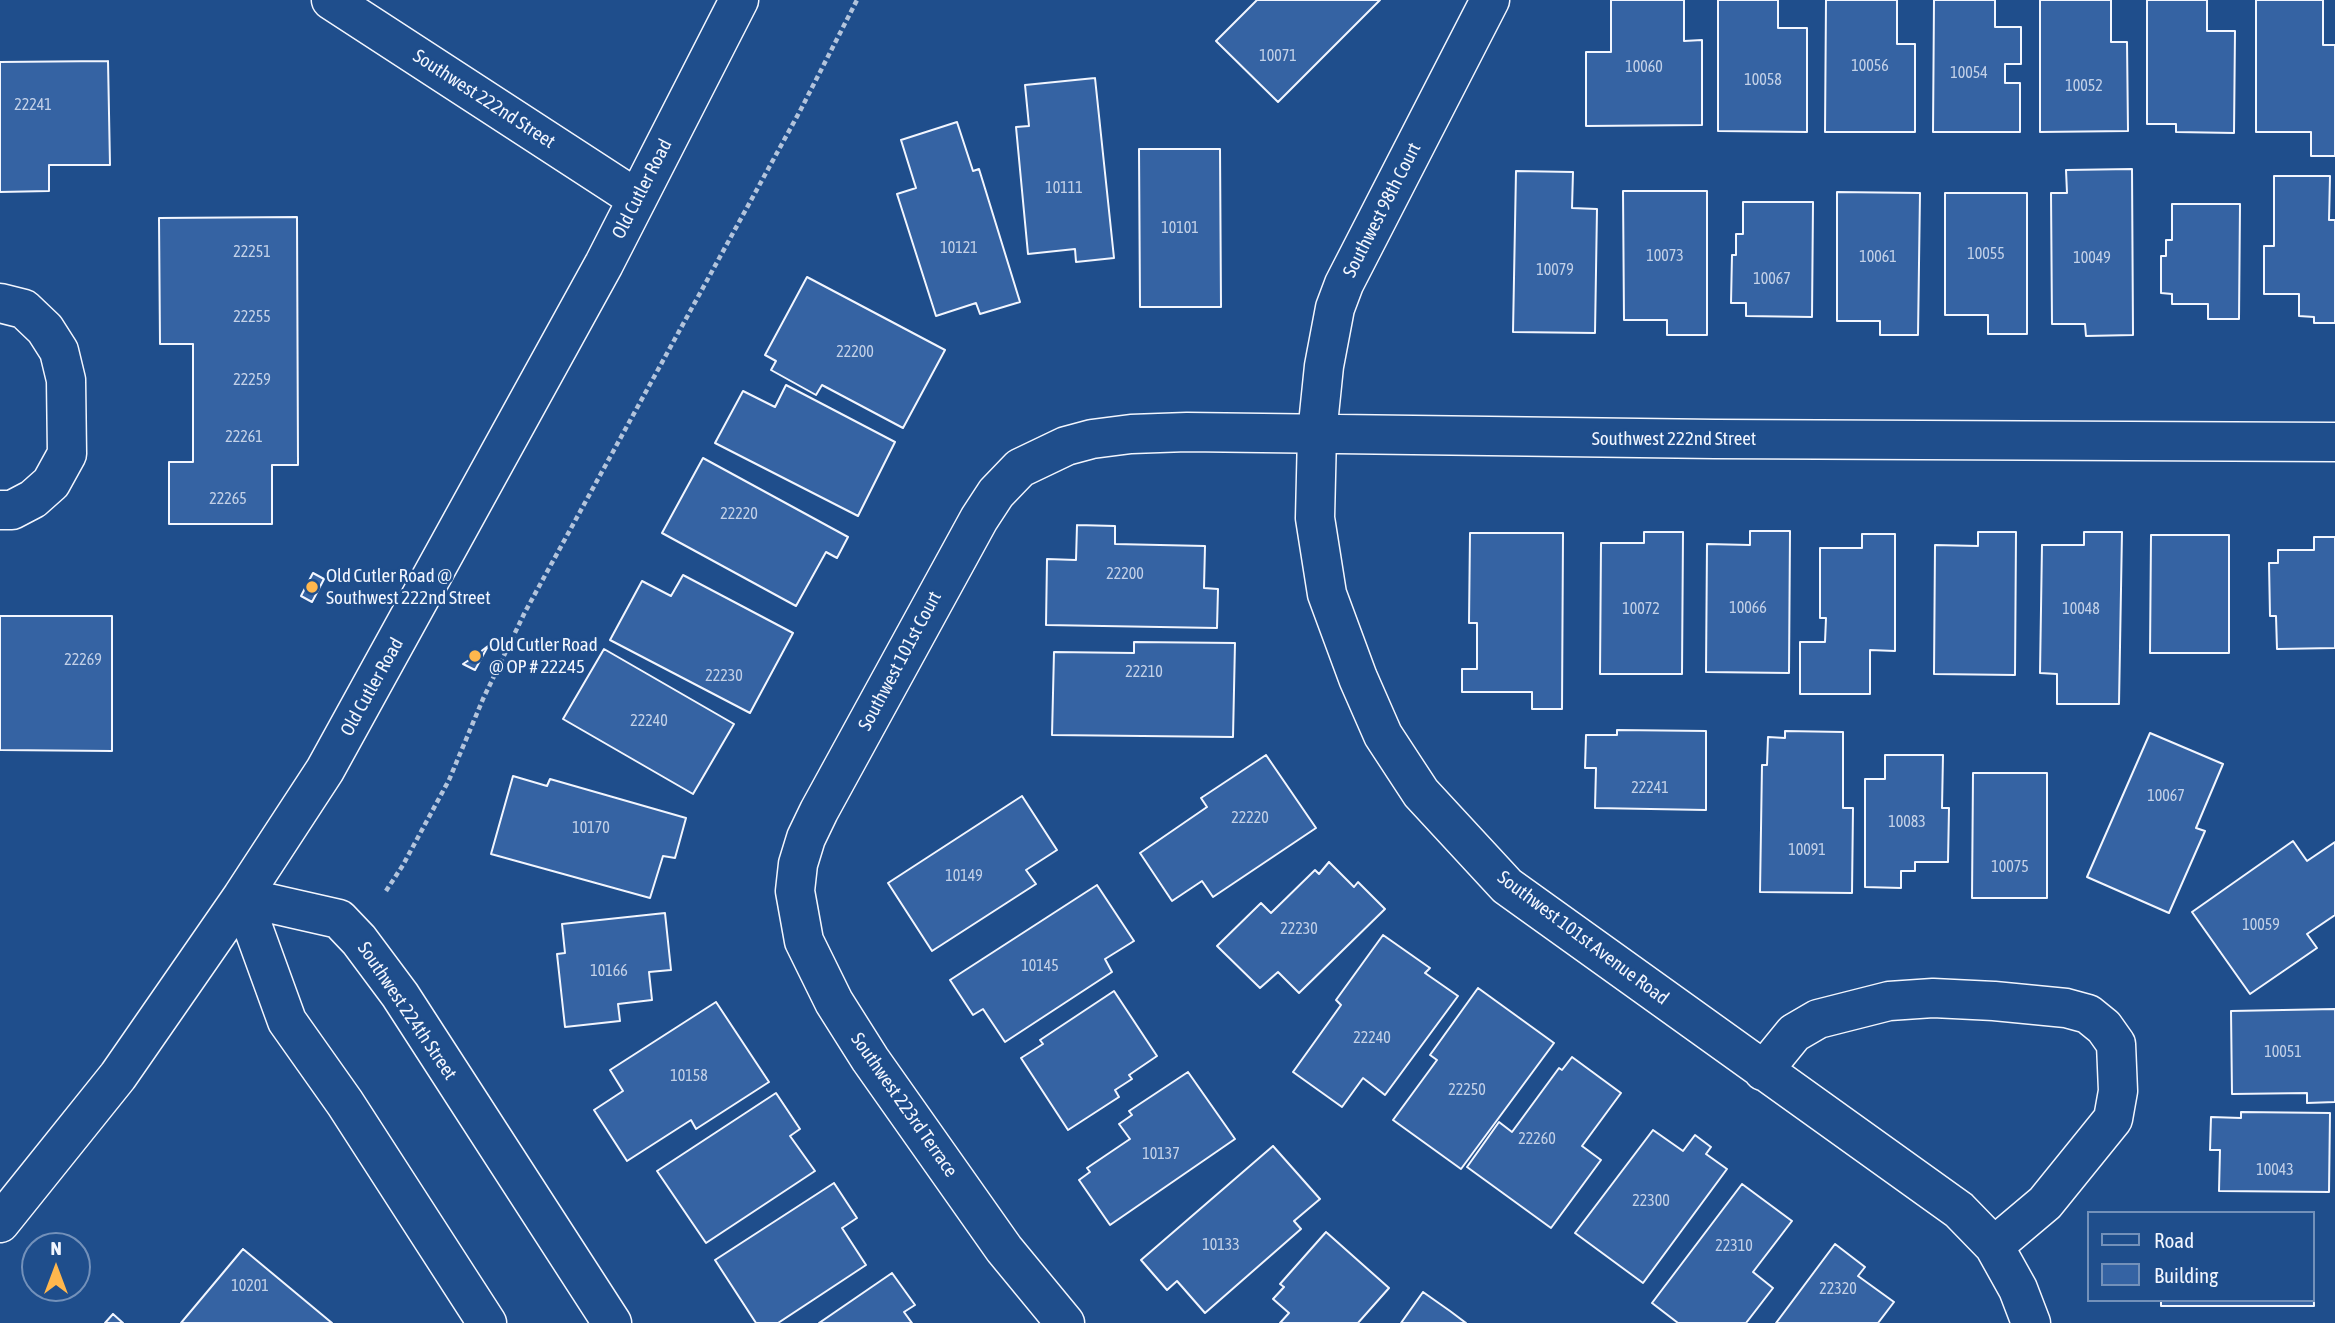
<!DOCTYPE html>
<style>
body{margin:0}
#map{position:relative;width:2335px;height:1323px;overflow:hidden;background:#1f4e8c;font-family:"Asap Condensed",sans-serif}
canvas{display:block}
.legend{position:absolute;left:2087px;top:1211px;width:228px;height:91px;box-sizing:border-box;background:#1f4e8c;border:2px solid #7391ba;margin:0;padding:9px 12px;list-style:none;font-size:21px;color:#f2f6ff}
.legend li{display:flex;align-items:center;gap:14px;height:35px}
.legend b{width:35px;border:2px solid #7391ba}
.north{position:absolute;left:21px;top:1232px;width:70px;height:70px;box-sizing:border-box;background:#1f4e8c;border:2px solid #7391ba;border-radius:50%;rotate:0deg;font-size:19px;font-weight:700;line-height:28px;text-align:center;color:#f2f6ff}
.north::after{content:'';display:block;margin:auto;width:24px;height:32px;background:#ffb74d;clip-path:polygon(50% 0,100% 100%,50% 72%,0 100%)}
</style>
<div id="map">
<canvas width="2335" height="1323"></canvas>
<ul class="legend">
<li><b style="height:9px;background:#1f4e8c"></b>Road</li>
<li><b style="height:19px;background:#3563a3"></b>Building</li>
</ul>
<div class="north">N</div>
</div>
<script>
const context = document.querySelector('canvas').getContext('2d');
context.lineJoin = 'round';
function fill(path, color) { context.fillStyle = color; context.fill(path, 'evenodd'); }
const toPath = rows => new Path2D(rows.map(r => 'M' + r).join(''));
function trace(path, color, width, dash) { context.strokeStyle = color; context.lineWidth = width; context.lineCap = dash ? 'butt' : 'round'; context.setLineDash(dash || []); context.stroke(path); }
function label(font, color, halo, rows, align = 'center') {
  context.font = font + ' "Asap Condensed",sans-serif'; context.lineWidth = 5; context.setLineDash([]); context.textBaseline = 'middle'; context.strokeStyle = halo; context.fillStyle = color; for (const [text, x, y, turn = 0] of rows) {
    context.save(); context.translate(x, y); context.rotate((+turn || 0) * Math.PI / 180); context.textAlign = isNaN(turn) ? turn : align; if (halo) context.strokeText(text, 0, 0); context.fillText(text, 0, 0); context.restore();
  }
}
const building = toPath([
 [1257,0,1380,0,1278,102,1216,41,1257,0],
 [1611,0,1684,0,1684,41,1702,40,1702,125,1586,126,1586,52,1611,52,1611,0],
 [1718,0,1778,0,1778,28,1807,28,1807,132,1718,131,1718,0],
 [1826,0,1897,0,1897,44,1915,44,1915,132,1825,132,1826,0],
 [1934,0,1995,0,1995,27,2021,27,2021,64,2005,64,2005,83,2020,83,2020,132,1933,132,1934,0],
 [2040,0,2111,0,2111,42,2127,42,2128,131,2040,132,2040,0],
 [2147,0,2207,0,2207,31,2235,31,2234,133,2176,132,2176,124,2147,124,2147,0],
 [2256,0,2323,0,2323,45,2335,45,2335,156,2311,156,2311,132,2256,132,2256,0],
 [108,61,110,165,49,165,49,191,0,192,0,62,108,61],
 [1095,78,1114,258,1076,262,1075,249,1028,254,1016,127,1029,126,1025,85,1095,78],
 [957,122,973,171,979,169,1020,302,980,314,976,303,936,316,897,194,916,188,901,140,957,122],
 [1139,149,1220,149,1221,307,1140,307,1139,149],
 [2132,169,2133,335,2086,336,2085,324,2052,324,2051,193,2067,193,2066,170,2132,169],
 [1516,171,1573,172,1572,208,1597,209,1595,333,1513,332,1516,171],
 [2274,176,2330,176,2329,220,2335,220,2335,323,2314,323,2314,317,2299,316,2299,294,2264,294,2264,246,2274,246,2274,176],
 [1623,191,1707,191,1707,335,1667,335,1667,320,1624,320,1623,191],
 [1837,192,1920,193,1918,335,1880,335,1880,321,1837,321,1837,192],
 [1945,193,2027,193,2027,334,1988,334,1988,315,1945,315,1945,193],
 [1743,202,1813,202,1812,317,1746,316,1746,303,1731,303,1732,255,1736,255,1736,234,1743,234,1743,202],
 [2172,204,2240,204,2239,319,2208,319,2208,304,2172,304,2172,294,2161,293,2161,256,2166,256,2166,240,2172,240,2172,204],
 [297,217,298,465,272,465,272,524,169,524,169,462,193,462,193,344,160,344,159,218,297,217],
 [807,277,945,350,903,428,822,385,816,395,771,370,776,361,765,355,807,277],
 [786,385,895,442,858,516,715,443,743,391,775,407,786,385],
 [703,458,848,537,837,558,826,552,796,606,662,533,703,458],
 [1077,525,1115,526,1115,544,1205,546,1204,588,1218,589,1217,628,1046,625,1047,559,1076,560,1077,525],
 [1750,531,1790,531,1789,673,1706,672,1707,544,1750,545,1750,531],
 [1644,532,1683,532,1682,674,1600,674,1601,543,1644,543,1644,532],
 [1978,532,2016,532,2015,675,1934,674,1935,545,1978,546,1978,532],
 [2084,532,2122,532,2119,704,2057,704,2057,674,2040,673,2042,545,2084,545,2084,532],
 [1470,533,1563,533,1562,709,1532,709,1532,692,1462,692,1462,669,1477,669,1477,623,1469,623,1470,533],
 [1862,534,1895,534,1895,651,1870,650,1870,694,1800,694,1800,642,1825,642,1826,618,1820,618,1820,548,1862,548,1862,534],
 [2151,535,2229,535,2229,653,2150,653,2151,535],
 [2314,537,2335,537,2335,648,2277,649,2276,616,2270,616,2269,563,2278,563,2278,550,2314,550,2314,537],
 [313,573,324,579,312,602,301,596,313,573],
 [683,575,793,633,750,713,610,640,642,581,671,596,683,575],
 [0,616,112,616,112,751,0,750,0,616],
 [1134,642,1235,643,1233,737,1052,735,1054,652,1134,653,1134,642],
 [488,646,475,670,463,664,475,656,488,646],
 [604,649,734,724,693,794,563,719,604,649],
 [1617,730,1706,731,1706,810,1595,808,1596,768,1585,768,1586,735,1617,735,1617,730],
 [1785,731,1843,732,1843,808,1853,808,1852,893,1760,892,1762,765,1767,765,1768,737,1785,738,1785,731],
 [2150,733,2223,764,2196,828,2205,831,2169,913,2087,877,2150,733],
 [1266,755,1316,828,1213,897,1202,881,1172,901,1140,853,1207,807,1201,798,1266,755],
 [1885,755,1943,755,1942,808,1949,808,1948,862,1915,862,1915,871,1901,871,1901,888,1865,887,1865,779,1885,779,1885,755],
 [1973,773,2047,773,2047,898,1972,898,1973,773],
 [513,776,547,786,550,779,686,818,675,858,663,856,650,898,491,854,513,776],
 [1022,796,1057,850,1026,870,1036,884,932,951,888,883,1022,796],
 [2293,841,2307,861,2335,842,2335,915,2307,934,2317,948,2250,994,2192,912,2293,841],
 [1329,862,1354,887,1358,882,1385,909,1299,993,1278,972,1260,988,1217,946,1261,903,1271,913,1315,870,1319,874,1329,862],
 [1097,885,1134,941,1105,959,1112,972,1005,1042,983,1009,973,1015,950,980,1097,885],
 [665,913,671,970,649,972,652,1000,618,1004,620,1021,565,1027,557,954,565,953,562,924,665,913],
 [1383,935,1430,968,1425,973,1458,996,1385,1095,1363,1078,1342,1107,1293,1072,1341,1005,1336,1000,1383,935],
 [1478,988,1554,1043,1461,1169,1393,1120,1437,1060,1430,1055,1478,988],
 [1114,991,1157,1056,1129,1075,1132,1079,1115,1090,1119,1097,1068,1130,1021,1058,1043,1044,1040,1040,1114,991],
 [716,1002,769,1082,696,1129,691,1120,627,1161,594,1110,623,1091,610,1070,716,1002],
 [2335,1009,2335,1102,2307,1103,2307,1093,2232,1094,2231,1011,2335,1009],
 [1572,1057,1621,1093,1582,1146,1601,1160,1551,1228,1467,1167,1499,1122,1512,1132,1559,1068,1562,1070,1572,1057],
 [1188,1072,1235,1139,1110,1225,1079,1180,1090,1172,1087,1168,1130,1139,1119,1124,1132,1115,1129,1111,1188,1072],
 [776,1093,800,1129,790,1136,815,1171,706,1243,657,1171,776,1093],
 [2241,1112,2330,1113,2329,1192,2219,1191,2220,1150,2210,1150,2211,1117,2241,1118,2241,1112],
 [1653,1130,1683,1151,1695,1135,1711,1147,1706,1154,1727,1169,1643,1283,1575,1233,1653,1130],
 [1273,1146,1320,1199,1294,1221,1301,1229,1205,1313,1177,1281,1167,1290,1141,1260,1273,1146],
 [834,1183,857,1218,842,1228,866,1265,778,1323,756,1323,715,1260,834,1183],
 [1742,1184,1792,1221,1753,1272,1773,1288,1746,1323,1678,1323,1652,1303,1742,1184],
 [2312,1222,2314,1306,2161,1306,2161,1300,2312,1300,2312,1222],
 [1326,1232,1389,1288,1358,1323,1280,1323,1289,1313,1273,1299,1284,1287,1280,1284,1326,1232],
 [1835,1244,1865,1267,1858,1276,1894,1302,1878,1323,1776,1323,1835,1244],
 [243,1249,332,1323,181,1323,243,1249],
 [892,1273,915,1305,904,1312,912,1323,819,1323,892,1273],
 [1423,1292,1450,1311,1466,1323,1401,1323,1423,1292],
 [113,1314,123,1323,105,1323,113,1314]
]);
const path = toPath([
 [386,891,403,865,449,780,483,699,525,612,800,111,857,0]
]);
const minor = toPath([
 [331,0,637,199],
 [1490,0,1344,284,1335,308,1324,366,1317,434,1315,518,1327,594,1358,678,1383,735,1421,793,1507,886,1959,1210,1994,1246,2018,1289,2031,1323],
 [0,303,24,309,45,329,59,351,66,380,67,454,51,483,33,499,12,510,0,510],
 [242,897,339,919,359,940,400,995,612,1323],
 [242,897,287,1021,345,1103,487,1323],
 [1763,1071,1794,1033,1818,1019,1889,1001,1933,998,1994,1001,2066,1008,2088,1014,2104,1027,2116,1044,2118,1091,2113,1119,2045,1203,1994,1246],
 [0,1223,118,1076,242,897,325,770,604,264,739,0],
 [1065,1323,1004,1249,870,1059,834,1002,804,941,795,891,798,864,806,838,819,811,979,519,996,493,1020,468,1066,446,1092,439,1131,434,1187,432,1715,439,2335,442]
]);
const markers = [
 [312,587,7,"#ffb74d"],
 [475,656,7,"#ffb74d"]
];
const numberNames = [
 ["10071",1278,56],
 ["10056",1870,66],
 ["10060",1644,67],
 ["10054",1969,73],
 ["10058",1763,80],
 ["10052",2084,86],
 ["22241",33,105],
 ["10111",1064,188],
 ["10101",1180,228],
 ["10121",959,248],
 ["22251",252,252],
 ["10055",1986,254],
 ["10073",1665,256],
 ["10061",1878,257],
 ["10049",2092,258],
 ["10079",1555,270],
 ["10067",1772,279],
 ["22255",252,317],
 ["22200",855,352],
 ["22259",252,380],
 ["22261",244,437],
 ["22265",228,499],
 ["22220",739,514],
 ["22200",1125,574],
 ["10066",1748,608],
 ["10072",1641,609],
 ["10048",2081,609],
 ["22269",83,660],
 ["22210",1144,672],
 ["22230",724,676],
 ["22240",649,721],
 ["22241",1650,788],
 ["10067",2166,796],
 ["22220",1250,818],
 ["10083",1907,822],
 ["10170",591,828],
 ["10091",1807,850],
 ["10075",2010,867],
 ["10149",964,876],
 ["10059",2261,925],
 ["22230",1299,929],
 ["10145",1040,966],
 ["10166",609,971],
 ["22240",1372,1038],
 ["10051",2283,1052],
 ["10158",689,1076],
 ["22250",1467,1090],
 ["22260",1537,1139],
 ["10137",1161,1154],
 ["10043",2275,1170],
 ["22300",1651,1201],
 ["10133",1221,1245],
 ["22310",1734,1246],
 ["10201",250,1286],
 ["22320",1838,1289]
];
const streetNames = [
 ["Southwest 222nd Street",484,99,33],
 ["Old Cutler Road",642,189,-63],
 ["Southwest 98th Court",1382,210,-63],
 ["Southwest 222nd Street",1674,439],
 ["Southwest 101st Court",900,661,-62],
 ["Old Cutler Road",372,687,-61],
 ["Southwest 101st Avenue Road",1583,938,37],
 ["Southwest 224th Street",407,1011,56],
 ["Southwest 223rd Terrace",904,1105,55]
];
const poiNames = [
 ["Old Cutler Road @",326,576],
 ["Southwest 222nd Street",326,598],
 ["Old Cutler Road",489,645],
 ["@ OP # 22245",489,667]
];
fill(building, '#3563a3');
trace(building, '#f2f6ff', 2);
trace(minor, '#f2f6ff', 41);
trace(path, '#b3c4dc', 4.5, [5, 3.5]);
trace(minor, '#1f4e8c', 38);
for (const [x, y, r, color] of markers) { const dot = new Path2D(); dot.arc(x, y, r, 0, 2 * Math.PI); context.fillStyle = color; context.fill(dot); trace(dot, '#1f4e8c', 2.5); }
label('16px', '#c3d1e8', null, numberNames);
label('19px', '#f2f6ff', '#1f4e8c', streetNames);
label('19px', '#f2f6ff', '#1f4e8c', poiNames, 'left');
</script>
